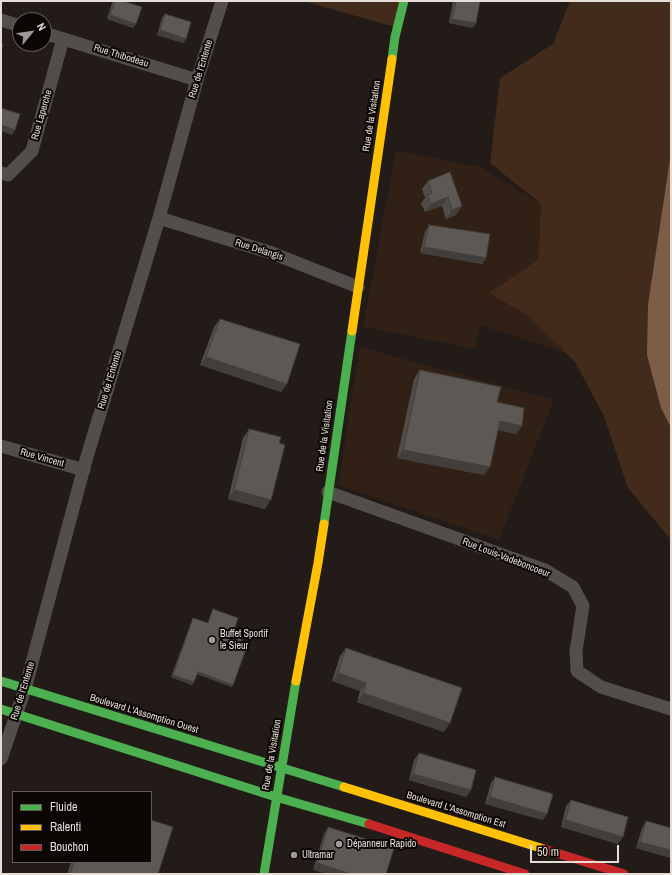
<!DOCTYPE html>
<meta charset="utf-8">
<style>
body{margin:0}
#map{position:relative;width:672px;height:875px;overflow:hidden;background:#221b17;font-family:"Archivo Narrow",sans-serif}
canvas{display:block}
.frame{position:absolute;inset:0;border:2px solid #e6ddd7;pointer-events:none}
.legend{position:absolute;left:12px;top:791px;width:140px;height:72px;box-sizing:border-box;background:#0c0704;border:1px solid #635d58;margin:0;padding:5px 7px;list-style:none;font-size:12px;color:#e6ddd7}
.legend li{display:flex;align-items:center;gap:8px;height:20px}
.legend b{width:20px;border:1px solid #635d58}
.north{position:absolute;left:12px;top:12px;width:40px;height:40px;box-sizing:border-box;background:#0c0704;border:1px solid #635d58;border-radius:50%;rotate:61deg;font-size:11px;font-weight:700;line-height:16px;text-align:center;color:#e6ddd7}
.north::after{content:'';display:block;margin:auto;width:14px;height:18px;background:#a19994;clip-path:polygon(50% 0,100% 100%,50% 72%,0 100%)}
.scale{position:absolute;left:530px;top:845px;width:89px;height:18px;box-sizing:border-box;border:2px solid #e6ddd7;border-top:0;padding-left:5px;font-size:12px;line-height:14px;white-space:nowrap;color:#e6ddd7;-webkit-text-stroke:3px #0c0704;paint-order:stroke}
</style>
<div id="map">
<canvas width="672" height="875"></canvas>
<div class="frame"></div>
<ul class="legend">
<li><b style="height:5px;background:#4caf50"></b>Fluide</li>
<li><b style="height:5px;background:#ffc107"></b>Ralenti</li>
<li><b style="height:5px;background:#c62828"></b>Bouchon</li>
</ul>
<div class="north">N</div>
<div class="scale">50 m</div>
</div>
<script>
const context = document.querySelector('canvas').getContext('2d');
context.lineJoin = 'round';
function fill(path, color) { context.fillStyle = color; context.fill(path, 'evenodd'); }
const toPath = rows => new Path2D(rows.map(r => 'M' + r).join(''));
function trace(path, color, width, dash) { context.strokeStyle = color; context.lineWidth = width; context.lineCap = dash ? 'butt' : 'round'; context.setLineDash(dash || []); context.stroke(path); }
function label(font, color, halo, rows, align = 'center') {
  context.font = font + ' "Archivo Narrow",sans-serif'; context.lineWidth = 4; context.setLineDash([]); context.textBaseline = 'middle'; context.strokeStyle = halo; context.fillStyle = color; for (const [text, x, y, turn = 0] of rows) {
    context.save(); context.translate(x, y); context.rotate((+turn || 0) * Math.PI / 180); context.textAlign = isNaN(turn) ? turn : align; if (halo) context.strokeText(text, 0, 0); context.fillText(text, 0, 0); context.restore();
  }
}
const built = toPath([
 [396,150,483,168,541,204,590,361,480,325,475,349,363,327],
 [360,347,554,400,499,540,338,485]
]);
const green = toPath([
 [303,1,402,1,395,27],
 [570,1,671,1,671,152,648,304,661,408,671,428,671,540,628,488,604,416,575,362,530,317,489,293,538,260,539,248,541,204,490,163,500,78,553,44]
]);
const water = toPath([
 [671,152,671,428,661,408,647,355,648,304]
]);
const street = toPath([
 [1,20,20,26],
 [44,33,197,80],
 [1,173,8,175,32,151,63,39],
 [159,218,272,253,358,287],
 [1,446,84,470],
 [328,492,545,570,573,587,583,606,576,651,577,671,601,687,671,709],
 [1,759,25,689,86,460,159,218,197,80,222,1]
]);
const fast = toPath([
 [392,59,395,37,404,1],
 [324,524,352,331],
 [1,681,344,787],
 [1,709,276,797,369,824],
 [264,874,296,681]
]);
const slow = toPath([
 [352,331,392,59],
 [296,681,318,563,324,524],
 [344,787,544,849]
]);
const jam = toPath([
 [369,824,525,874],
 [544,849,624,874]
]);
const wall = toPath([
 [114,1,123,1,133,28,107,19,112,3],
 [453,1,480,1,473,28,449,23],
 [165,14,186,39,183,43,157,35,162,18],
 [450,172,456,215,446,219,442,206,425,212,421,203,425,198,422,189,428,181],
 [429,225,486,258,482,264,420,253,425,232],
 [220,319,287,384,281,392,200,365,214,327],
 [420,370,497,402,516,434,498,430,484,475,397,458,414,379],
 [249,429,265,509,228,499,243,438],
 [213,609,235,627,232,687,197,674,192,685,171,677,192,620,193,618,208,623,212,611],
 [346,648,444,732,357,702,360,691,332,681,340,656],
 [419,753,471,790,466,797,409,780,414,760],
 [495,777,543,820,485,804,491,783],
 [571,800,618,844,561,827,566,806],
 [646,821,671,828,671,858,636,848,642,828],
 [328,827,394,848,313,870,324,834],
 [71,862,151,862,158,874,67,874]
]);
const shadedWall = toPath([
 [110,15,136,24,133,28,107,19],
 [452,19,476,23,473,28,449,23],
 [160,30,186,39,183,43,157,35],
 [1,125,15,130,12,135,1,131],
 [448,197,442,206,425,212,431,204],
 [462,206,456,215,446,219,452,210],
 [424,247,486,258,482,264,420,253],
 [206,357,287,384,281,392,200,365],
 [500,421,522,426,516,434,494,429],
 [403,450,490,467,484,475,397,458],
 [234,490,271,500,265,509,228,499],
 [198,672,233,685,232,687,196,674],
 [338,673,366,683,360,691,332,681],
 [173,675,194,682,192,685,171,677],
 [363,693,450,723,444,732,357,702],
 [413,774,471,790,466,797,409,780],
 [490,797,547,814,543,820,485,804],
 [565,820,623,837,618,844,561,827],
 [640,842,671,850,671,858,636,848],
 [317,863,351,874,326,874,313,870]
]);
const building = toPath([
 [115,1,123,1,142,7,136,24,110,15,115,1],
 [456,1,480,1,476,23,452,19,456,1],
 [165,14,191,22,186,39,160,30,165,14],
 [1,44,3,44,1,50,1,44],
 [1,108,20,114,15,130,1,125,1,108],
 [450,172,462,206,452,210,448,197,431,204,427,195,432,193,428,181,450,172],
 [429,225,490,234,486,258,424,247,429,225],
 [220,319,300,344,287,384,206,357,220,319],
 [420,370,501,387,497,402,524,408,522,426,500,421,490,467,403,450,420,370],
 [249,429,281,437,279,443,285,445,271,500,234,490,249,429],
 [213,609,238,618,235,627,246,649,233,685,198,672,194,682,173,675,193,618,208,623,213,609],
 [346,648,462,688,450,723,363,693,366,683,338,673,346,648],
 [419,753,476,770,471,790,413,774,419,753],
 [495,777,553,794,547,814,490,797,495,777],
 [571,800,628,817,623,837,565,820,571,800],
 [151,820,173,827,158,874,70,874,74,862,151,862,151,820],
 [646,821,671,828,671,850,640,842,646,821],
 [328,827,394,848,386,874,351,874,317,863,328,827]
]);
const markers = [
 [212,640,4,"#a19994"],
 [339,844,4,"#a19994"],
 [294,855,4,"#a19994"]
];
const streetNames = [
 ["Rue Thibodeau",121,56,17],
 ["Rue de l'Entente",201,69,-73],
 ["Rue Laperche",42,115,-74],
 ["Rue de la Visitation",372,116,-81],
 ["Rue Delangis",259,250,18],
 ["Rue de l'Entente",110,380,-73],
 ["Rue de la Visitation",325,436,-82],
 ["Rue Vincent",42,458,16],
 ["Rue Louis-Vadeboncoeur",506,558,21],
 ["Rue de l'Entente",23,691,-73],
 ["Boulevard L'Assomption Ouest",144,714,17],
 ["Rue de la Visitation",272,755,-80],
 ["Boulevard L'Assomption Est",456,810,17]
];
const poiNames = [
 ["Buffet Sportif",220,634],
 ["le Sieur",220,646],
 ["Dépanneur Rapido",347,844],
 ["Ultramar",302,855]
];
fill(built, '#312015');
fill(green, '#422b1b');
fill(water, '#7c5d47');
trace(street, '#544e4b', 13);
trace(fast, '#4caf50', 9);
trace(slow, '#ffc107', 9);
trace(jam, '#c62828', 9);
fill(wall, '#504c48');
fill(shadedWall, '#413e3b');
fill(building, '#5d5854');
trace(building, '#413e3b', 1);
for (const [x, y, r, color] of markers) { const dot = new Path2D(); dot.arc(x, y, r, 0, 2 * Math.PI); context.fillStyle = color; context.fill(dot); trace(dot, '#0c0704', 1.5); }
label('10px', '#e6ddd7', '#0c0704', streetNames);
label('10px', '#e6ddd7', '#0c0704', poiNames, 'left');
</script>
